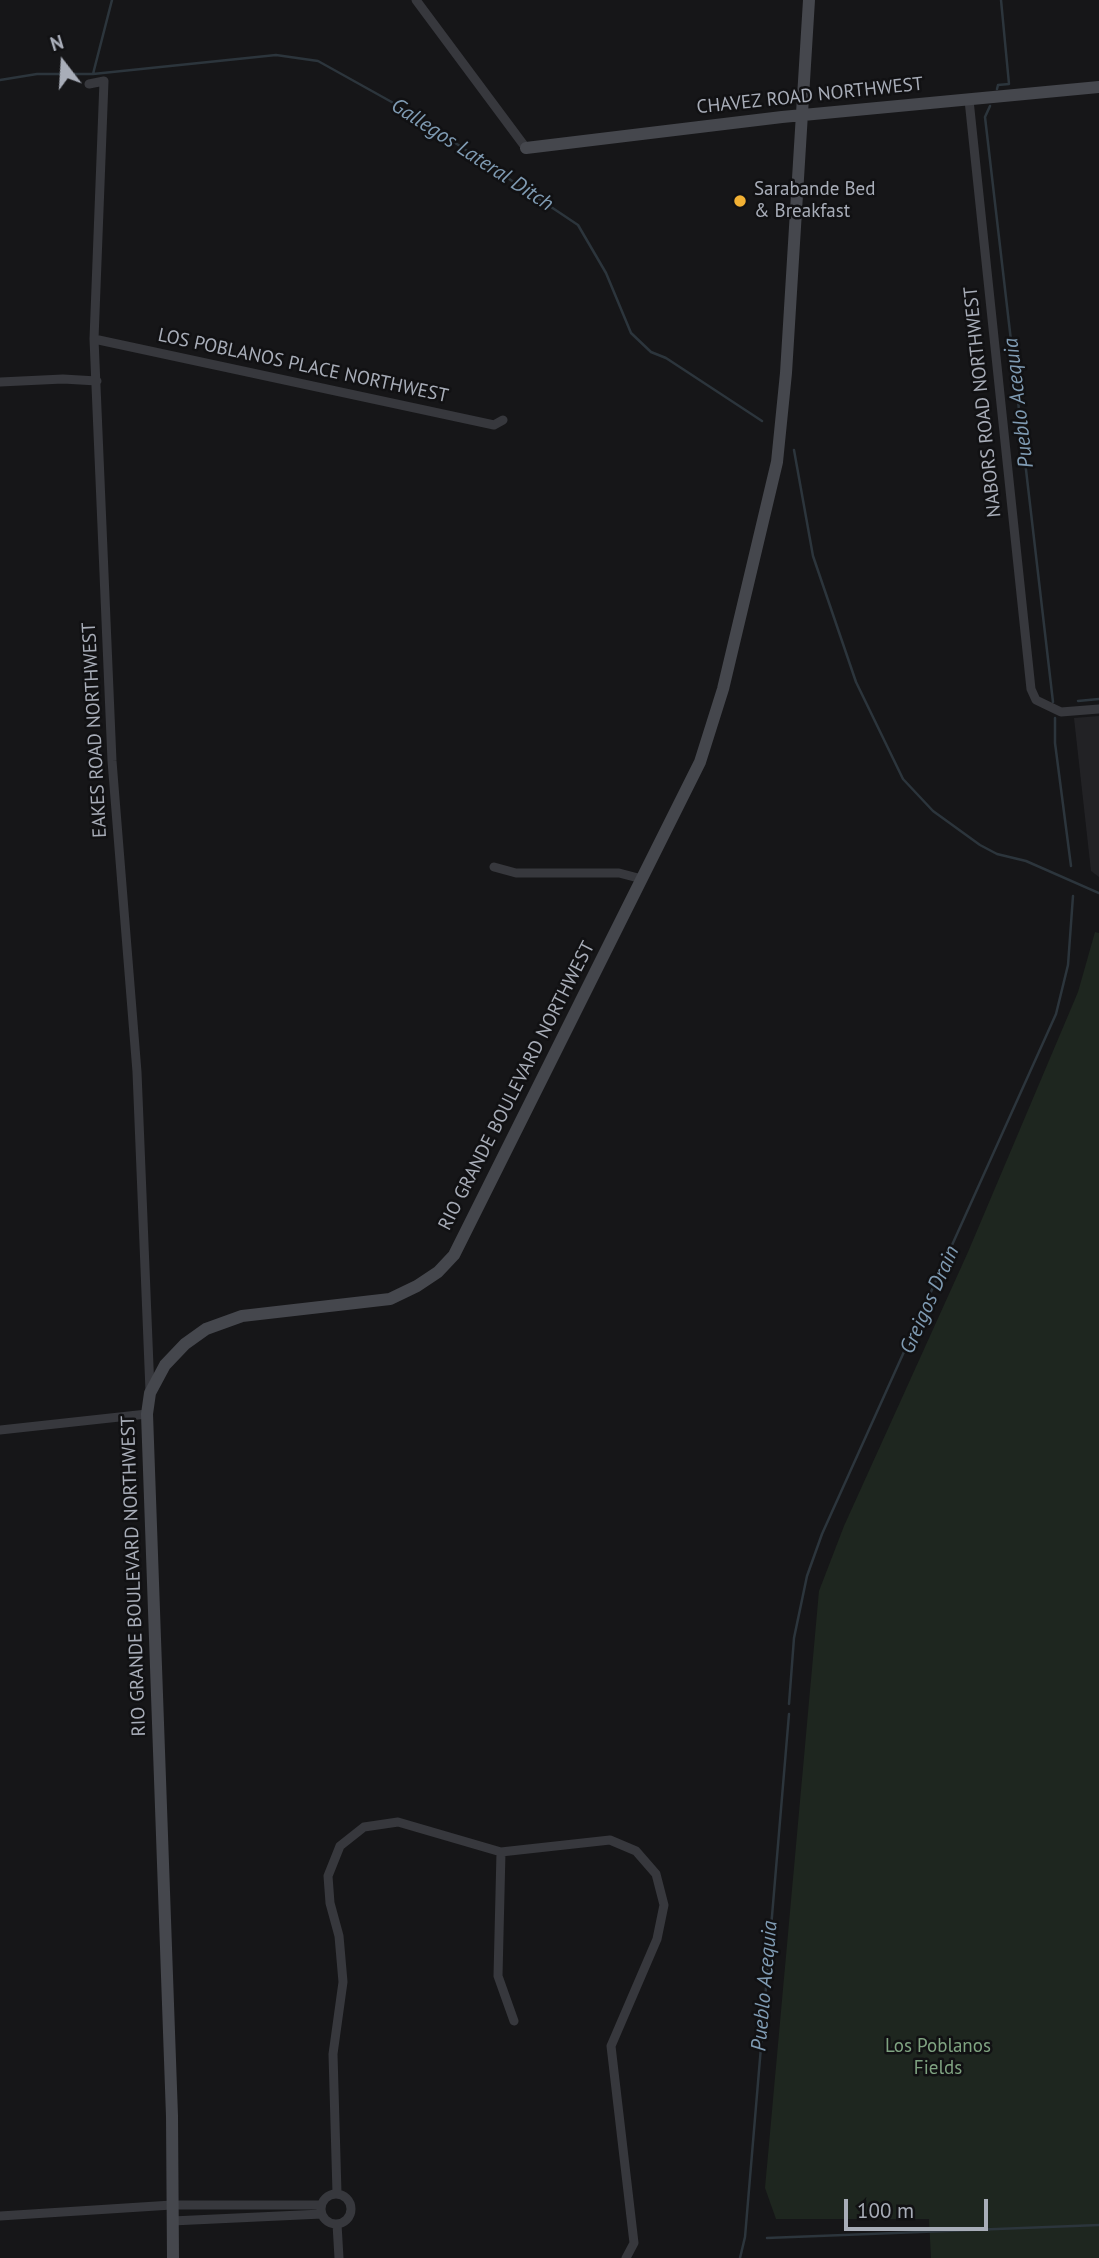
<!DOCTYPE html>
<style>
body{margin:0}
#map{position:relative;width:1099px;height:2258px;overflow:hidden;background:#161618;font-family:"PT Sans",sans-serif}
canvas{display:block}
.north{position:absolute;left:28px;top:28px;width:70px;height:70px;-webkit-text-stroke:5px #111113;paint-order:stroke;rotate:343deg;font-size:19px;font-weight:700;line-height:28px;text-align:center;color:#a8adb8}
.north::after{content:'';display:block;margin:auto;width:24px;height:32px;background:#a8adb8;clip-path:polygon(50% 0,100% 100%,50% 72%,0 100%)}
.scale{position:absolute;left:844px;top:2199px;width:144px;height:32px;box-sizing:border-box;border:4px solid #a8adb8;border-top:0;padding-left:9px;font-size:21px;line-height:24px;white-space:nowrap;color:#a8adb8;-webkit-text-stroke:5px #111113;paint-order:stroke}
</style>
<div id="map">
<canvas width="1099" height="2258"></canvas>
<div class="north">N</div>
<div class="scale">100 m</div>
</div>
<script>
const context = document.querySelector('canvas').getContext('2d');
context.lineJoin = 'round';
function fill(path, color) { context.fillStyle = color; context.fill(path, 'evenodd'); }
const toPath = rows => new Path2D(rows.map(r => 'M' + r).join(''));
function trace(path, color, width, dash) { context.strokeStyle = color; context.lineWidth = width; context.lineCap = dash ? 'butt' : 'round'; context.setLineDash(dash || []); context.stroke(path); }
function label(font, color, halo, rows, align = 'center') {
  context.font = font + ' "PT Sans",sans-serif'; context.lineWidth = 5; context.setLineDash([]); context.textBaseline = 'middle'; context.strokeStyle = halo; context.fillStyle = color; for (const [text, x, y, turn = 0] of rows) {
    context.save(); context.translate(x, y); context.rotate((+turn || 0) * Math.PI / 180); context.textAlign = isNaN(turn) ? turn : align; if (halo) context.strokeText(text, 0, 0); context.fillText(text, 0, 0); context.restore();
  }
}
const built = toPath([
 [1099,716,1099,877,1091,871,1074,718]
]);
const green = toPath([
 [1095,932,1099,933,1099,2258,931,2258,929,2219,776,2219,765,2188,819,1591,844,1526,968,1252,1078,992]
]);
const stream = toPath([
 [93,74,112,0],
 [0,80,37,74,93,74,276,55,318,61,406,110,578,225,606,273,631,333,651,352,666,358,762,421],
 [997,89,998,85,1009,84,1001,0],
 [990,106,985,117,1053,702],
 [794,450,813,556,856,682,903,779,933,811,980,845,997,854,1026,861,1099,893],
 [1078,701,1099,699],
 [1055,718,1055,743,1071,866],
 [789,1704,794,1638,807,1576,822,1534,1056,1014,1068,965,1073,896],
 [767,2238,1099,2225],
 [740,2258,745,2237,789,1714]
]);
const street = toPath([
 [416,0,526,148],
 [89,84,104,81,94,339,112,761,137,1072,150,1391],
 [969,100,1031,689,1036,700,1061,712,1099,709],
 [94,339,494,425,503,420],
 [0,382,63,379,97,381],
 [494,867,516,873,619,873,642,879],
 [0,1430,147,1414],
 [501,1852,498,1976,514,2021],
 [337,2193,333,2054,343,1982,339,1936,330,1903,328,1876,340,1846,364,1827,398,1822,501,1852,610,1840,636,1851,656,1874,664,1905,657,1939,611,2046,634,2243,626,2258],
 '321 2209a15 15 0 1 1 30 0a15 15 0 1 1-30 0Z',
 [0,2216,172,2205,321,2205],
 [172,2221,322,2214],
 [337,2224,339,2258]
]);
const secondary = toPath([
 [526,148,782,117,1099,87],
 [173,2258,172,2116,147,1414,150,1393,165,1365,185,1344,206,1329,242,1316,390,1299,417,1286,438,1272,454,1255,700,762,723,689,777,462,786,373,809,0]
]);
const markers = [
 [740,201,7,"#f2b134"]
];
const streetNames = [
 ["CHAVEZ ROAD NORTHWEST",810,96,-6],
 ["LOS POBLANOS PLACE NORTHWEST",303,366,12],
 ["NABORS ROAD NORTHWEST",983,402,-96],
 ["EAKES ROAD NORTHWEST",95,730,-93],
 ["RIO GRANDE BOULEVARD NORTHWEST",517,1086,-63],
 ["RIO GRANDE BOULEVARD NORTHWEST",134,1576,-92]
];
const poiNames = [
 ["Sarabande Bed",754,190],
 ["& Breakfast",754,212]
];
const parkNames = [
 ["Los Poblanos",938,2047],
 ["Fields",938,2069]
];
const waterNames = [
 ["Gallegos Lateral Ditch",472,155,33],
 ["Pueblo Acequia",1019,403,-97],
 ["Greigos Drain",930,1300,-66],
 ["Pueblo Acequia",765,1986,-85]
];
fill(built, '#222225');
fill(green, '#1e261f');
trace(stream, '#2c353c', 2.5);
trace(street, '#37383d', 9);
trace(secondary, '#45474d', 12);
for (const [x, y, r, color] of markers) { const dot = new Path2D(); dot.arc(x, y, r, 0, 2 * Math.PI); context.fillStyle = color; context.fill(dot); trace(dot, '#111113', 2.5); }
label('19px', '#a8adb8', '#111113', streetNames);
label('19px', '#a8adb8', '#111113', poiNames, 'left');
label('19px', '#7fa381', '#111113', parkNames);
label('italic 21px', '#7f9bb3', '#111113', waterNames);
</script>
